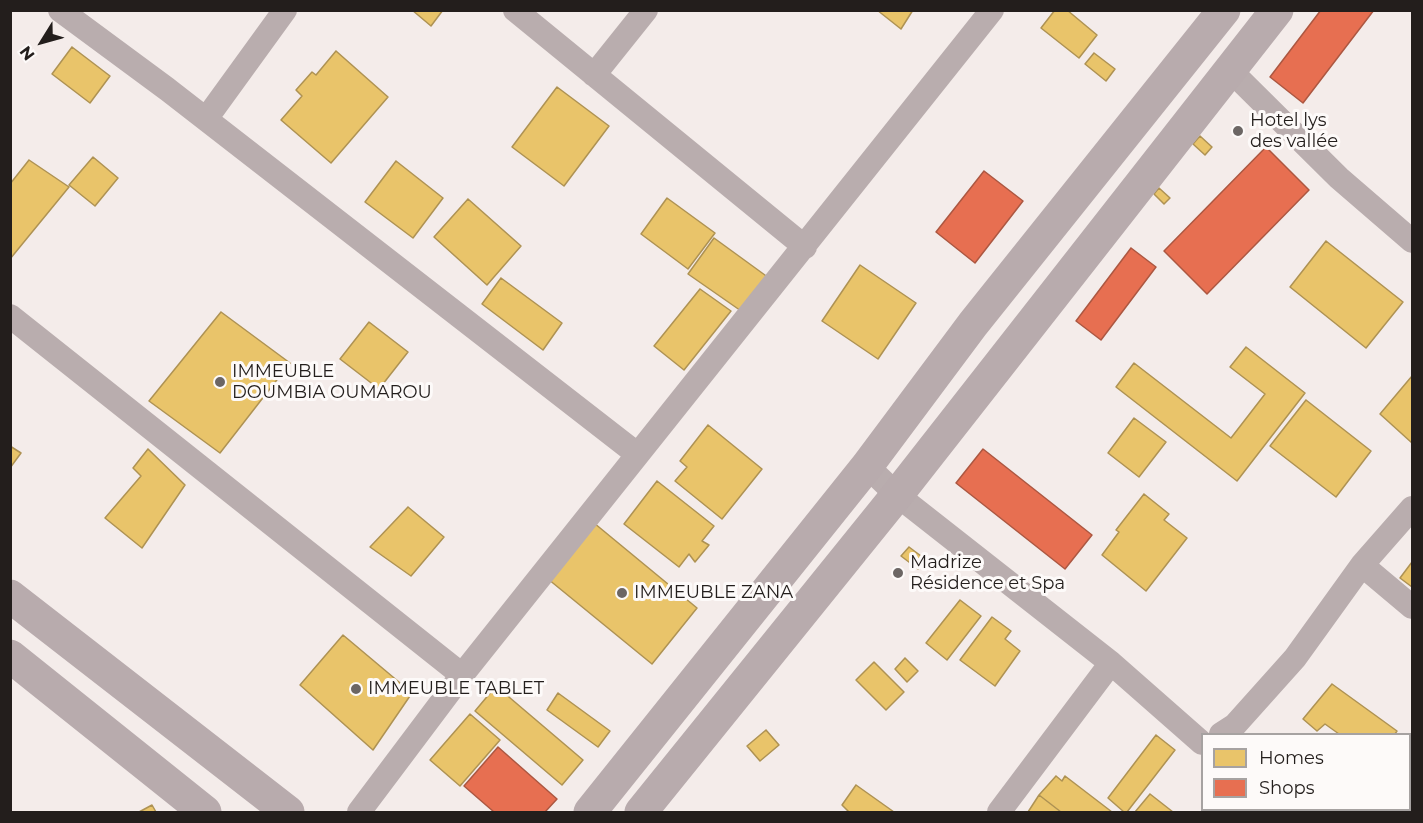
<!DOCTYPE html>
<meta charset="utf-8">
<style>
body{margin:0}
#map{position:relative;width:1423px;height:823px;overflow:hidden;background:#f4ecea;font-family:Montserrat,sans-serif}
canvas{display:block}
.frame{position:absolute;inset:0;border:12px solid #231e1c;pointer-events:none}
.legend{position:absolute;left:1201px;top:733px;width:210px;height:78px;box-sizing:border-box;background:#fdfaf9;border:2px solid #a6a2a1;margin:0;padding:8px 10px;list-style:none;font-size:18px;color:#231e1c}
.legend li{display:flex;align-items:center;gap:12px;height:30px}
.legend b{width:30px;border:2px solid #a6a2a1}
.north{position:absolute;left:12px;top:12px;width:60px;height:60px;-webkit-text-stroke:4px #fdfaf9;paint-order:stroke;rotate:233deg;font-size:16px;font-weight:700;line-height:24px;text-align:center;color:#231e1c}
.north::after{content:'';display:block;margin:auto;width:21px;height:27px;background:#231e1c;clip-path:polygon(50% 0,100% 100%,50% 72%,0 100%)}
</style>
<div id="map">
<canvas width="1423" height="823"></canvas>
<div class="frame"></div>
<ul class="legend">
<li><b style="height:16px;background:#e9c46a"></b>Homes</li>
<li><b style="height:16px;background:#e76f51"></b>Shops</li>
</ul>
<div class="north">N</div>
</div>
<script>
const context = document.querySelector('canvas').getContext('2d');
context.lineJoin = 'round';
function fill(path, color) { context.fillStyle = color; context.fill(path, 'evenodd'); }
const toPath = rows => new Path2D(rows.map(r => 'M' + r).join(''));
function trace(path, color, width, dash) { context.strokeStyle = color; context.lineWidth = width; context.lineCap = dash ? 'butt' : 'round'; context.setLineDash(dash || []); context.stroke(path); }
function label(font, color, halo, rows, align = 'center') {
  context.font = font + ' Montserrat,sans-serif'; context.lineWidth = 6; context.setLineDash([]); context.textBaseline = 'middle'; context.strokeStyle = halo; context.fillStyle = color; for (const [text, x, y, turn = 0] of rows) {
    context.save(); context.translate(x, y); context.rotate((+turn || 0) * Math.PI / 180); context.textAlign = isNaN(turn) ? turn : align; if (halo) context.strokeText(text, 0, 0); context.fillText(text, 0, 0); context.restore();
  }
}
const homes = toPath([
 [412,10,443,10,431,26,412,10],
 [877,10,913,10,901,29,877,10],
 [1055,10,1067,10,1097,35,1079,58,1041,28,1055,10],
 [72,47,110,76,90,103,52,74,72,47],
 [336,51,388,97,331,163,281,120,302,96,296,90,312,72,316,75,336,51],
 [1094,53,1115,69,1106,81,1085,64,1094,53],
 [557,87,609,126,564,186,512,147,557,87],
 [1200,136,1212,147,1205,155,1193,144,1200,136],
 [93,157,118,178,95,206,69,185,93,157],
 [29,160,69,187,10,259,10,184,29,160],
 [396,161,443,198,413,238,365,202,396,161],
 [1159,188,1170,198,1164,204,1154,194,1159,188],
 [667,198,715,233,688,269,641,234,667,198],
 [468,199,521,246,487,285,434,237,468,199],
 [714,238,769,278,744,313,688,274,714,238],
 [1326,241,1403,302,1366,348,1290,287,1326,241],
 [860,265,916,303,878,359,822,321,860,265],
 [501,278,562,323,543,350,482,304,501,278],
 [700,289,731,311,684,370,654,346,700,289],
 [221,312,290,363,220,453,149,401,221,312],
 [369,322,408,352,379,389,340,359,369,322],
 [1246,347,1305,393,1237,481,1116,387,1134,363,1231,438,1265,394,1230,367,1246,347],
 [1412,376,1412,443,1380,414,1412,376],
 [1306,400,1371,451,1336,497,1270,446,1306,400],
 [1134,418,1166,442,1139,477,1108,453,1134,418],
 [708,425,762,469,722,519,675,481,687,467,680,461,708,425],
 [10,446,21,453,10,468,10,446],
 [148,449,185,485,142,548,105,518,141,476,133,468,148,449],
 [657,481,714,526,702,541,709,545,695,562,689,554,679,567,624,524,657,481],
 [1144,494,1169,514,1164,520,1187,538,1146,591,1102,555,1119,532,1116,530,1144,494],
 [408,507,444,537,411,576,370,547,408,507],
 [594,523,697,608,652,664,548,579,594,523],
 [909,547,925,559,918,569,901,556,909,547],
 [1412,562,1412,587,1400,578,1412,562],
 [960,600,981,616,947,660,926,643,960,600],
 [992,617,1011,631,1005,639,1020,651,995,686,960,660,992,617],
 [343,635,412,693,373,750,300,685,343,635],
 [905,658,918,671,907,682,895,669,905,658],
 [874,662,904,692,886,710,856,680,874,662],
 [1332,684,1397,731,1395,734,1339,734,1325,724,1317,731,1303,719,1332,684],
 [496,686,583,760,562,785,475,711,496,686],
 [558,693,610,731,598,747,547,710,558,693],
 [470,714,500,740,460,786,430,760,470,714],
 [766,730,779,745,760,761,747,746,766,730],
 [1156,735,1175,750,1127,812,1124,812,1108,798,1156,735],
 [1056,776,1062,781,1065,776,1112,812,1061,812,1039,795,1056,776],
 [856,785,894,812,849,812,842,805,856,785],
 [1150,794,1173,812,1135,812,1150,794],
 [1039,795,1061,812,1028,812,1039,795],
 [152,805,156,812,139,812,152,805]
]);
const shops = toPath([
 [1321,10,1374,10,1303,103,1270,77,1321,10],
 [1266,147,1309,190,1207,294,1164,251,1266,147],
 [984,171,1023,201,975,263,936,232,984,171],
 [1131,248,1156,267,1101,340,1076,321,1131,248],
 [983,449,1092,535,1065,569,956,483,983,449],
 [498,747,557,799,545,812,494,812,464,786,498,747]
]);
const minor = toPath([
 [60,10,167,89,637,454],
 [515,10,805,247],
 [1230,70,1339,178,1412,241],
 [594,75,646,10],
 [206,119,285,10],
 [10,316,462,675],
 [867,466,897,495,1111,663,1202,743],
 [1362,565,1412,607],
 [1221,734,1235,725,1295,658,1362,565,1412,508],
 [1287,810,1291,812],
 [359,812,462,675,992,10],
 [999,812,1111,663]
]);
const secondary = toPath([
 [10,596,288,812],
 [10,656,205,812],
 [590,812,867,466,973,324,1224,10],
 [641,812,897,495,1277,10]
]);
const markers = [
 [1238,131,6,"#6c6664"],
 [220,382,6,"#6c6664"],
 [898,573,6,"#6c6664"],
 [622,593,6,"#6c6664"],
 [356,689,6,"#6c6664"]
];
const poiNames = [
 ["Hotel lys",1250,121],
 ["des vallée",1250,142],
 ["IMMEUBLE",232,372],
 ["DOUMBIA OUMAROU",232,393],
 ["Madrize",910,563],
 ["Résidence et Spa",910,584],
 ["IMMEUBLE ZANA",634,593],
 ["IMMEUBLE TABLET",368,689]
];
fill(homes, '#e9c46a');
trace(homes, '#ae9253', 1.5);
fill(shops, '#e76f51');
trace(shops, '#ac5741', 1.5);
trace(minor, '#b9adae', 24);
trace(secondary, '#b8abad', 33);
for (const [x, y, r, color] of markers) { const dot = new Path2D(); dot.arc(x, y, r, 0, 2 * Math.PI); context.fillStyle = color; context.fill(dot); trace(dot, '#fdfaf9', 2); }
label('18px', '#231e1c', '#fdfaf9', poiNames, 'left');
</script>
